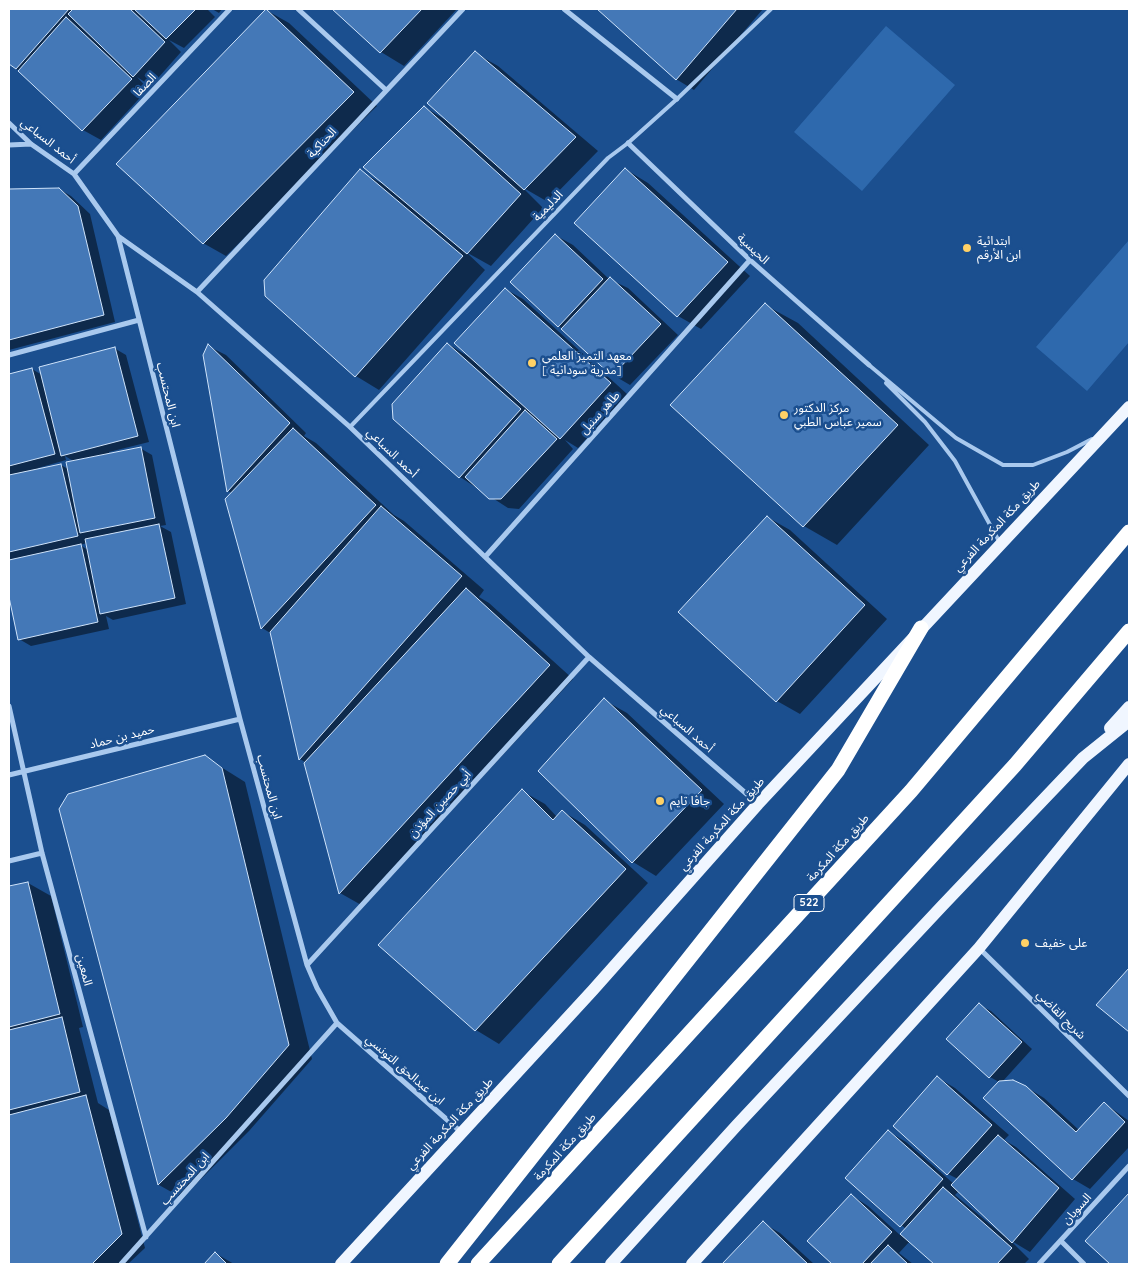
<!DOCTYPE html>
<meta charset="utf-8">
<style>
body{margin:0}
#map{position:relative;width:1138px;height:1273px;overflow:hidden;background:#1b4f8f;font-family:Quicksand,sans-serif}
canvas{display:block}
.frame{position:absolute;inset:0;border:10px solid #fff;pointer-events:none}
</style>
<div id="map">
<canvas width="1138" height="1273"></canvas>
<div class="frame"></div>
</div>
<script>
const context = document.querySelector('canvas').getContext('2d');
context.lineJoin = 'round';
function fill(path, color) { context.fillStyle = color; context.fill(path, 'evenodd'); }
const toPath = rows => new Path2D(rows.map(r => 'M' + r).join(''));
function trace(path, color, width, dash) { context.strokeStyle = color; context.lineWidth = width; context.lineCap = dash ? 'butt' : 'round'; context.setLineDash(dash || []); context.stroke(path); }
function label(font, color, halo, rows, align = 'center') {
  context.font = font + ' Quicksand,"Noto Sans Arabic",sans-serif'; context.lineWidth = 5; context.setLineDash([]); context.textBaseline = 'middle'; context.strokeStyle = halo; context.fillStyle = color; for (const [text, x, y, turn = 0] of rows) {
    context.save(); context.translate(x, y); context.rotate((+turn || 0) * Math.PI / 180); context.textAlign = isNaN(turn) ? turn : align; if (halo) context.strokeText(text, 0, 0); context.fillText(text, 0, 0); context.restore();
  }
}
const green = toPath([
 [886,26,955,85,862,191,794,132],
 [1129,240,1129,342,1087,391,1036,347]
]);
const shadow = toPath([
 [9,9,207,9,215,17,184,48,169,40,181,52,151,86,137,77,148,89,101,140,83,130,9,62],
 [212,9,222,9,219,13],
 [334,9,457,9,404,66,381,52],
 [598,9,763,9,694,90,676,79],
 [266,10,289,23,377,106,226,256,203,243],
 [475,53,498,66,598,151,548,202,522,187,543,208,491,266,466,252,485,270,379,390,356,376,266,295,360,171,383,184,424,107,446,120],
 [625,169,648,183,750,276,701,329,678,316],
 [59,189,71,196,90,214,115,322,9,350,9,190],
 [555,235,573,245,609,279,628,288,678,335,630,385,613,375,559,326],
 [505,289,523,299,627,394,578,448,565,440,573,449,519,509,508,508,460,477,448,344,469,357],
 [765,305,798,323,929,445,837,545,804,526,672,405],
 [208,346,226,355,306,433,304,436,316,443,394,515,404,521,484,590,479,597,489,603,573,679,363,906,340,893,305,762,300,759,272,634,262,628,227,499,232,493,228,491,204,355],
 [114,348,126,355,149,442,109,452,109,455,140,448,152,455,166,525,160,526,171,532,186,604,113,620,106,616,109,629,31,646,19,639,9,591,9,561,12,560,9,558,9,375,32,369,42,375],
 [65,456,75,462,68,469,61,465,38,470,38,468,66,460],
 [87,543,88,550,80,545],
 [767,517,790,530,887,619,800,714,777,701],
 [604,700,627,713,724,804,656,876,633,862],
 [205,757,245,782,312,1059,249,1131,182,1198,159,1185,60,810],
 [522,791,545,804,557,817,562,811,585,825,648,883,499,1044,476,1030,379,944],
 [28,883,51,896,83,1027,79,1028,98,1103,109,1110,145,1248,128,1264,9,1264,9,888],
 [1129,969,1129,1031,1098,1005],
 [979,1005,991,1011,1032,1049,1003,1081,1026,1087,1044,1098,1079,1130,1104,1103,1129,1121,1129,1147,1090,1189,1073,1179,999,1082,990,1077],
 [938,1078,955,1088,1009,1135,1004,1140,1016,1147,1075,1199,1030,1252,1010,1240,1029,1259,1024,1264,936,1264,910,1241,899,1253,913,1264,834,1264,809,1241,851,1195,868,1206,900,1235,906,1229,847,1178,889,1132,906,1142,954,1184,958,1179,948,1174],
 [959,1191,1005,1235,1004,1236,955,1195],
 [1129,1195,1129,1264,1112,1264,1087,1241],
 [763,1223,780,1233,814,1264,723,1264],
 [215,1253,234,1264,206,1264]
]);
const building = toPath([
 [9,9,69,9,16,69,9,64,9,9],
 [73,9,130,9,165,42,133,77,68,14,73,9],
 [134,9,196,9,166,39,134,9],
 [266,9,354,92,203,244,116,164,266,9],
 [332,9,422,9,380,53,332,9],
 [597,9,737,9,676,80,597,9],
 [66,17,132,79,82,131,18,71,66,17],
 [475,51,576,137,524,190,427,103,475,51],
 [424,106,521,194,467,254,363,167,424,106],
 [625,168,728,262,677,317,574,223,625,168],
 [360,169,463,256,355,377,265,296,264,280,360,169],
 [59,188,78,206,104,315,9,340,9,189,59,188],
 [555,234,603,279,558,327,510,282,555,234],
 [610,277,661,324,612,376,561,329,610,277],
 [505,288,611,383,560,439,454,343,505,288],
 [765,303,898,425,803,527,670,405,765,303],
 [447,343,521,409,459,478,393,419,392,404,447,343],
 [208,344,290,423,227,492,203,355,208,344],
 [115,347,138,436,61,456,39,367,115,347],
 [32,368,55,454,9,466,9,374,32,368],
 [525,410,557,439,501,499,489,499,465,477,525,410],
 [293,428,376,505,261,629,225,499,293,428],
 [141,447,155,518,80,533,66,462,141,447],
 [61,464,78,536,9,552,9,475,61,464],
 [381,506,462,576,299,760,270,632,381,506],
 [767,516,865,605,776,702,678,612,767,516],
 [159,524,175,598,100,614,85,539,159,524],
 [81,544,98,622,18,640,9,597,9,560,81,544],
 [466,588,550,665,339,894,304,763,466,588],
 [604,698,702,790,632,863,538,771,604,698],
 [205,755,222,768,289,1045,226,1118,158,1185,59,809,68,794,205,755],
 [522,789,553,820,562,810,626,869,475,1031,378,945,522,789],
 [28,882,60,1014,9,1027,9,886,28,882],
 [1129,968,1129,1032,1096,1005,1129,968],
 [979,1003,1022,1042,989,1078,946,1039,979,1003],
 [62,1017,80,1092,9,1110,9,1030,62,1017],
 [937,1076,992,1125,947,1175,893,1126,937,1076],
 [1013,1080,1026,1086,1076,1132,1104,1102,1125,1122,1072,1180,983,1098,999,1081,1013,1080],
 [86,1095,122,1234,92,1264,9,1264,9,1115,86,1095],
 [888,1130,943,1179,900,1227,845,1178,888,1130],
 [998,1135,1059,1188,1012,1243,951,1185,998,1135],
 [943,1187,1012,1248,997,1264,934,1264,900,1234,943,1187],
 [1129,1193,1129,1264,1110,1264,1085,1241,1129,1193],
 [851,1194,892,1232,862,1264,832,1264,807,1241,851,1194],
 [763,1221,808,1264,722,1264,763,1221],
 [888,1245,908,1264,870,1264,888,1245],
 [215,1252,227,1264,204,1264,215,1252]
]);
const service = toPath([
 [869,365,956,438,1003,465,1033,465,1067,452,1092,439],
 [886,383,925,422,955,461,1000,543],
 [350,427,608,158,628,143,677,99,771,9]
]);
const minor = toPath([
 [298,9,386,90],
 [564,9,677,99],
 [9,123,31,144,74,174,118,236,197,292,350,427,589,657,757,803],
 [628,143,750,260,869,365],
 [9,145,31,144],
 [74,174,230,9],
 [118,236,240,719,307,965,317,988,337,1023,461,1132],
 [197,292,463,9],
 [9,355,139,320],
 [485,557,750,260],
 [9,706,42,853,146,1237],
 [9,775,240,719],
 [9,861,42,853],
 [980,949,1129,1096],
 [307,965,589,657],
 [1061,1241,1084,1264],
 [121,1264,337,1023],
 [1039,1264,1129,1166]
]);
const primary = toPath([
 [1110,728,1129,707],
 [341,1264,593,990,758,804,1129,407],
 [611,1264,737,1125,942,906,1083,758,1129,721],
 [692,1264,979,948,1129,764]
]);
const motorway = toPath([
 [447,1264,838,770,921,628],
 [478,1264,911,791,1129,532],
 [559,1264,1015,765,1129,631]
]);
const markers = [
 [967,248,5,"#ffd166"],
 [532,363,5,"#ffd166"],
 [784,415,5,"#ffd166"],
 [660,801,5,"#ffd166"],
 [1025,943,5,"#ffd166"]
];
const shields = [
 [809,903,30]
];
const shieldNames = [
 ["522",809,903]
];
const streetNames = [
 ["الصفا",145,85,-47],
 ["أحمد السباعي",48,141,38],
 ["الحناكية",322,143,-47],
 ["الدليمية",548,206,-46],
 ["الحيسية",753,249,43],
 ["ابن المحتسب",168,395,76],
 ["طاهر سنبل",600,413,-48],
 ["أحمد السباعي",392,453,44],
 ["طريق مكة المكرمة الفرعي",997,526,-47],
 ["أحمد السباعي",687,729,41],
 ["حميد بن حماد",122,737,-14],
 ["ابن المحتسب",269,787,75],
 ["أبي حصين المؤذن",440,804,-48],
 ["طريق مكة المكرمة الفرعي",722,824,-48],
 ["طريق مكة المكرمة",838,848,-48],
 ["المعين",84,970,75],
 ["شريح القاضي",1061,1015,45],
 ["ابن عبدالحق التونسي",405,1070,41],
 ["طريق مكة المكرمة الفرعي",450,1124,-47],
 ["طريق مكة المكرمة",565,1147,-48],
 ["ابن المحتسب",185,1179,-48],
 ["السوبان",1077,1209,-48]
];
const poiNames = [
 ["ابتدائية",977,241],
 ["ابن الأرقم",977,255],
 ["معهد التميز العلمي",542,356],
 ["[ مدرية سودانية]",542,370],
 ["مركز الدكتور",794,408],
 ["سمير عباس الطبي",794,422],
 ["جافا تايم",670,801],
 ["على خفيف",1035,943]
];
fill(green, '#2e69ad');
fill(shadow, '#0007');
fill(building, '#4478b7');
trace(building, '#cfe3fa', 1);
trace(service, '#a9c9ee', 4);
trace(minor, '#a9c9ee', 5);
trace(primary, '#f0f6ff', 12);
trace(motorway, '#fff', 15);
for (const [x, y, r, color] of markers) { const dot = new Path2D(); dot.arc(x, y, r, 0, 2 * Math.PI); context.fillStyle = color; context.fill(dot); trace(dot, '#1b4f8f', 2); }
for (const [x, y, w] of shields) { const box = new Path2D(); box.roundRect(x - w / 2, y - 8.5, w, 17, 4); context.fillStyle = '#1b4f8f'; context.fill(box); trace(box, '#fff', 1); }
label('bold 11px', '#fff', null, shieldNames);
label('12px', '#fff', '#1b4f8f', streetNames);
label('12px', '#fff', '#1b4f8f', poiNames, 'left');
</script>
